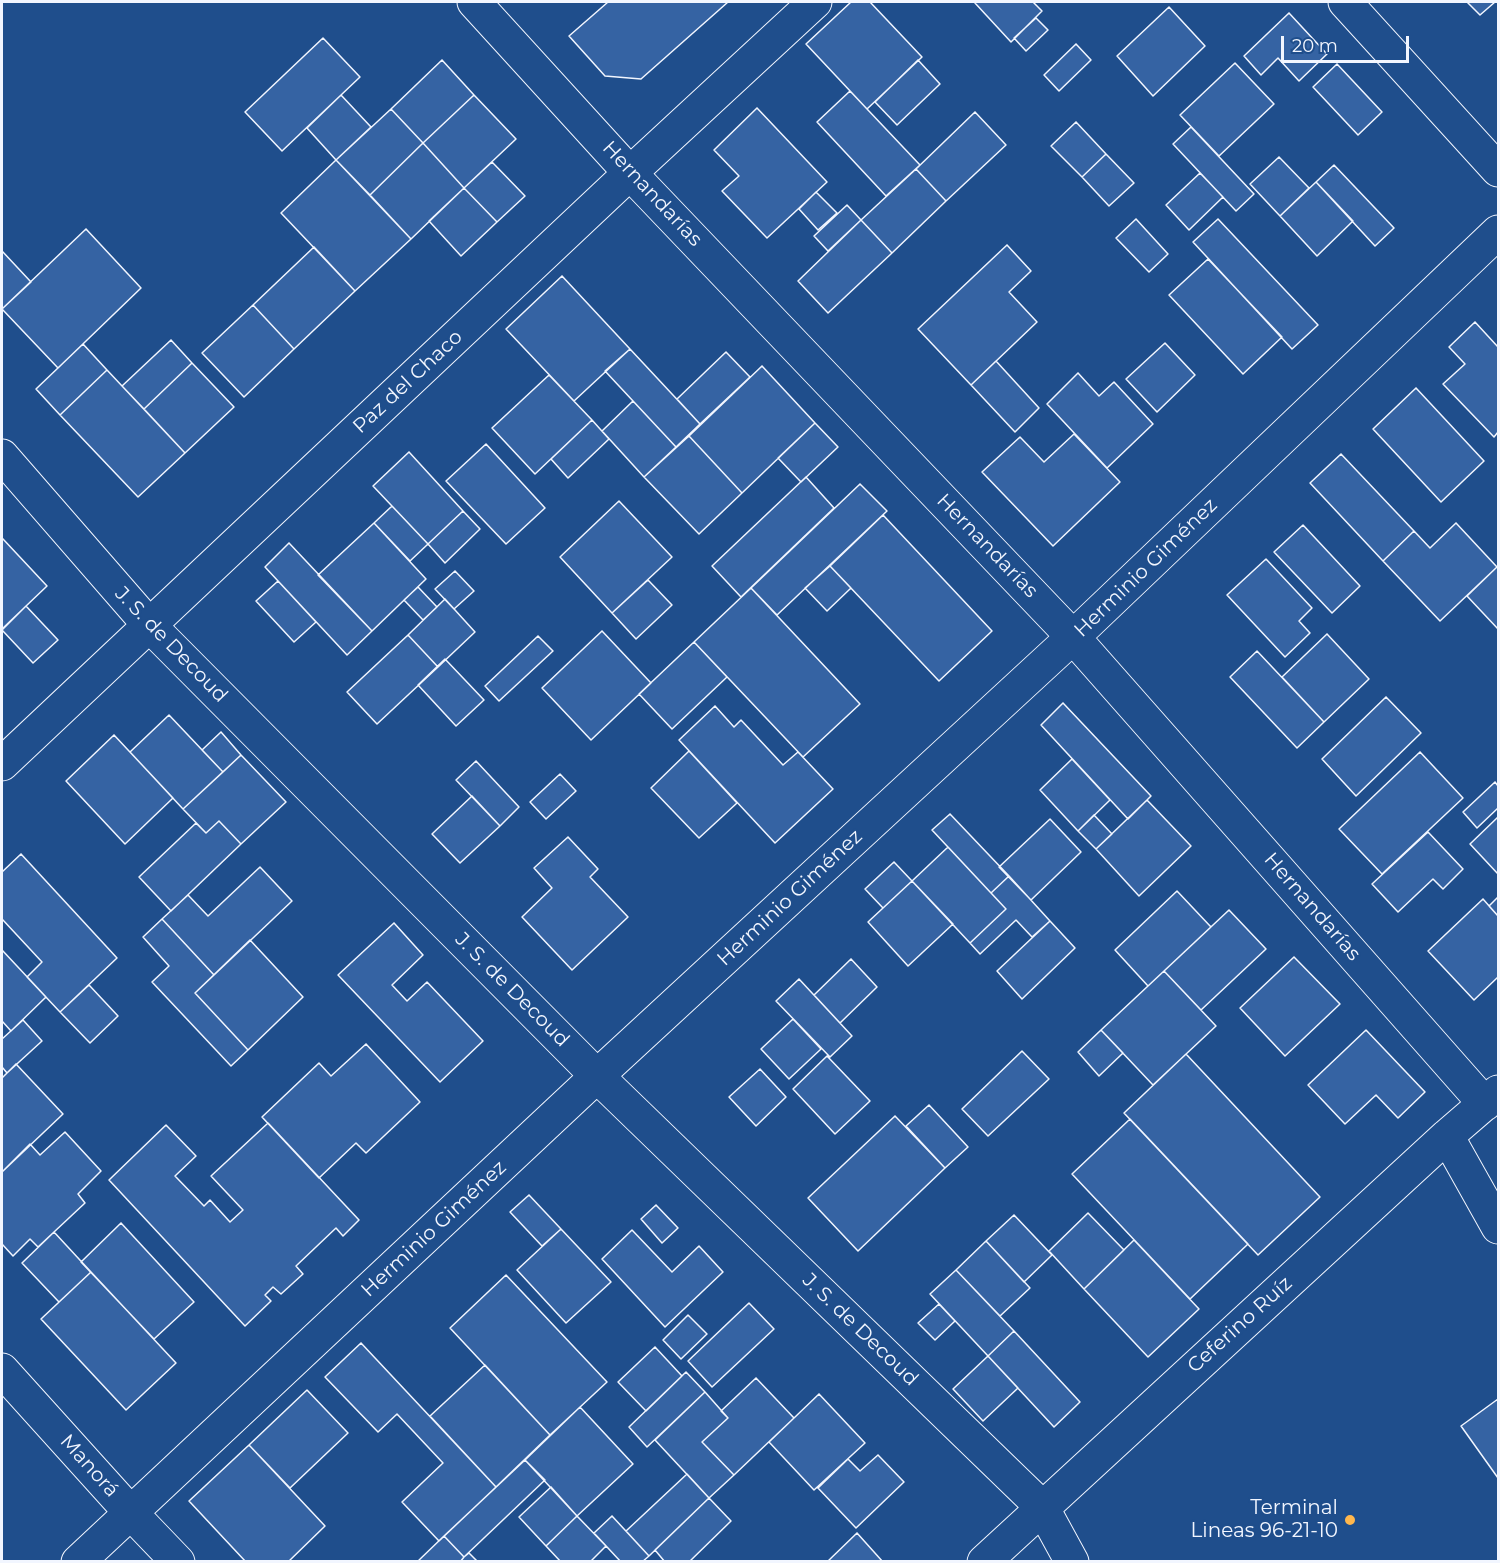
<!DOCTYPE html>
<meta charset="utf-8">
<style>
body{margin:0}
#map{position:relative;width:1500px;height:1563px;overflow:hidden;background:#1f4e8c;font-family:Montserrat,sans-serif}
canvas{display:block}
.frame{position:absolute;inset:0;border:3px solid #f2f6ff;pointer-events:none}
.scale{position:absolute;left:1281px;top:36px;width:128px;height:27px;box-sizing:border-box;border:3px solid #f2f6ff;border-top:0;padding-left:8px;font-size:18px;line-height:21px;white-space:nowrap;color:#f2f6ff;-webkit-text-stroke:4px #1f4e8c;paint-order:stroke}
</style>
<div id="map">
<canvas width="1500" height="1563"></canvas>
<div class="frame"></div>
<div class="scale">20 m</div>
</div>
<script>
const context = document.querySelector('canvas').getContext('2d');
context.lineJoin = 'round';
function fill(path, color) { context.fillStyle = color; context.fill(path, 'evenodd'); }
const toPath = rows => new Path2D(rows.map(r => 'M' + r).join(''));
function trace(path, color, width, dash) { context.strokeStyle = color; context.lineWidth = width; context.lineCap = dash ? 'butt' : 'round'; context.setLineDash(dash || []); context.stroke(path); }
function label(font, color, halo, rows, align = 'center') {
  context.font = font + ' Montserrat,sans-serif'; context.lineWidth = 4.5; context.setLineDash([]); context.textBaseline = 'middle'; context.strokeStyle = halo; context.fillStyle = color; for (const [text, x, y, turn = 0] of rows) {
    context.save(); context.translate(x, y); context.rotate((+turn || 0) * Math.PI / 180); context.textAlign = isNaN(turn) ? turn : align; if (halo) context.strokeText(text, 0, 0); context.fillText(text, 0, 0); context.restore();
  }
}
const building = toPath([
 [608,2,728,2,641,79,605,76,569,36,608,2],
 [851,2,870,2,922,57,867,109,806,44,851,2],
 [976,2,1033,2,1042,11,1011,42,975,3,976,2],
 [1467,2,1495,2,1480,15,1467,2],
 [1169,7,1205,46,1153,96,1117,56,1169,7],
 [1289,13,1327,54,1299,81,1278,58,1261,75,1244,56,1289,13],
 [1036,18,1048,30,1026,51,1014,38,1036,18],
 [323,38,360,77,282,151,245,112,323,38],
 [1076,44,1091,60,1059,91,1044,75,1076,44],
 [442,60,474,95,423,143,391,109,442,60],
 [918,60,940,84,897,125,875,102,918,60],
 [1235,63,1274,104,1219,156,1180,115,1235,63],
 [1337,64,1382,112,1358,135,1313,87,1337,64],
 [850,91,920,165,886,196,817,122,850,91],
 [341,95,371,127,336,160,307,128,341,95],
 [474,95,516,139,464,188,423,143,474,95],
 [757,108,827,182,767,238,722,191,739,176,714,150,757,108],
 [391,109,423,143,370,195,336,160,391,109],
 [975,112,1006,145,946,201,916,169,975,112],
 [1076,122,1106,154,1082,177,1051,146,1076,122],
 [1191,127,1254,194,1236,211,1173,144,1191,127],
 [423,143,464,188,411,239,370,195,423,143],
 [1106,154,1134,183,1109,206,1082,177,1106,154],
 [1279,157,1309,188,1280,216,1250,184,1279,157],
 [336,160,411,239,355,291,281,213,336,160],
 [492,162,525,196,497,222,464,188,492,162],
 [1334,165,1394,228,1375,246,1316,182,1334,165],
 [916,169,946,201,892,253,861,220,916,169],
 [1200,173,1223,197,1189,230,1166,205,1200,173],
 [1316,182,1353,221,1317,256,1280,216,1316,182],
 [464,188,497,222,461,256,429,221,464,188],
 [816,192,837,213,818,230,799,209,816,192],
 [847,205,861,220,828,251,814,236,847,205],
 [1136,219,1168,254,1149,272,1116,238,1136,219],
 [1218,219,1318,325,1292,349,1193,242,1218,219],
 [861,220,892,253,828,313,798,281,861,220],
 [86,229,141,288,58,368,2,309,86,229],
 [1007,245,1031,271,1009,292,1037,322,971,385,918,329,1007,245],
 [314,247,355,291,294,349,253,305,314,247],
 [2,251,31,282,2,309,2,251],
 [1208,259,1282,337,1243,374,1169,295,1208,259],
 [562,276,630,349,574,401,506,329,562,276],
 [253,305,294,349,244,397,202,353,253,305],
 [1475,322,1498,347,1498,432,1494,437,1443,384,1465,364,1449,347,1475,322],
 [171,340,192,363,144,409,122,386,171,340],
 [1165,343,1195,375,1157,412,1126,379,1165,343],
 [83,344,107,370,60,415,36,389,83,344],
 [630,349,700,424,676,447,605,371,630,349],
 [726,352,750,377,700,424,677,399,726,352],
 [996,361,1039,408,1015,432,971,385,996,361],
 [192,363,234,407,185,453,144,409,192,363],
 [762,366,815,423,742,493,689,436,762,366],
 [107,370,185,453,138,497,60,415,107,370],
 [1078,373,1099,396,1114,382,1153,424,1107,468,1047,404,1078,373],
 [549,375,592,420,535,474,492,428,549,375],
 [1416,388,1484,461,1441,502,1373,429,1416,388],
 [633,401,676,447,644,477,602,431,633,401],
 [592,420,609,439,568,478,551,459,592,420],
 [815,423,838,447,801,482,778,458,815,423],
 [1074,434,1120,482,1053,546,982,472,1020,437,1044,462,1074,434],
 [689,436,742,493,699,534,644,477,689,436],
 [486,444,545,508,506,544,446,481,486,444],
 [409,452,463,511,428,544,373,486,409,452],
 [1341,454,1414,531,1383,561,1310,483,1341,454],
 [806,477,834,508,741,597,712,566,806,477],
 [860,484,887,511,777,615,751,588,860,484],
 [619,501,672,557,612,613,560,557,619,501],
 [392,506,428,544,410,561,374,523,392,506],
 [463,511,480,529,445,563,428,544,463,511],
 [883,515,992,631,939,681,830,566,883,515],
 [374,523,426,579,372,631,318,575,374,523],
 [1456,523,1497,567,1440,621,1383,561,1414,531,1430,548,1456,523],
 [1303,525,1360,586,1332,613,1274,552,1303,525],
 [3,539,47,586,2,629,2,540,3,539],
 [289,543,372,631,347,655,265,567,289,543],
 [1266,559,1312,608,1299,621,1310,633,1285,657,1227,595,1266,559],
 [830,566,851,588,827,611,805,588,830,566],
 [1498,566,1498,629,1467,596,1498,566],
 [455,571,474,591,454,609,435,589,455,571],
 [648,580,672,605,636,639,612,613,648,580],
 [278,581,316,622,294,642,256,601,278,581],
 [418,587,437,607,423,620,404,600,418,587],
 [751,588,860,704,803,757,694,642,751,588],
 [445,599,475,632,438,667,408,635,445,599],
 [26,606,58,640,33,663,2,630,26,606],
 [602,631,651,683,591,740,542,688,602,631],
 [1327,634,1369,679,1324,722,1282,677,1327,634],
 [408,635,438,667,377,724,347,692,408,635],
 [538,636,553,651,499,701,485,686,538,636],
 [694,642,727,677,672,729,639,694,694,642],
 [1257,651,1324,722,1297,748,1230,677,1257,651],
 [445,659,484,700,456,726,418,685,445,659],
 [1386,697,1421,733,1356,796,1322,759,1386,697],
 [1063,703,1151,796,1128,819,1041,725,1063,703],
 [715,706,734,727,741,720,783,765,798,752,833,789,775,843,679,740,715,706],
 [169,715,223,772,183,809,130,752,169,715],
 [221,732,241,755,223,772,202,750,221,732],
 [114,735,173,798,125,844,66,781,114,735],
 [689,751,737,803,699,838,651,788,689,751],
 [1420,752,1463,798,1382,874,1339,829,1420,752],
 [241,755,286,802,241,844,219,821,206,833,183,809,241,755],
 [1072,759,1110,800,1078,831,1040,790,1072,759],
 [476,761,519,807,500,826,456,780,476,761],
 [560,774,576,791,546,819,530,802,560,774],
 [1495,782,1498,786,1498,808,1477,828,1463,812,1495,782],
 [472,796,500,826,460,863,432,834,472,796],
 [1147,800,1191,846,1139,896,1096,849,1147,800],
 [950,814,1009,876,991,893,932,830,950,814],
 [1094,815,1112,834,1096,849,1078,831,1094,815],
 [1498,817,1498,874,1470,844,1498,817],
 [1050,819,1081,852,1031,900,999,867,1050,819],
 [219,821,241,844,171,911,139,877,196,823,206,833,219,821],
 [1428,832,1463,869,1443,889,1433,879,1398,912,1372,884,1428,832],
 [568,837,598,869,590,877,628,917,572,970,522,917,552,888,534,868,568,837],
 [948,847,1006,909,970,943,912,881,948,847],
 [21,854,117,958,60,1012,27,977,42,962,2,919,2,872,21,854],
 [894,862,912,881,883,908,865,889,894,862],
 [260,867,292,901,214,975,162,919,188,895,208,916,260,867],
 [1009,876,1050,921,1032,937,1016,920,980,954,970,943,1006,909,991,893,1009,876],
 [912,881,953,924,908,966,868,922,912,881],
 [1177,891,1211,927,1148,986,1115,950,1177,891],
 [1498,897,1498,916,1489,906,1498,897],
 [1483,899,1498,916,1498,977,1474,1000,1428,951,1483,899],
 [1229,910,1266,949,1201,1010,1164,971,1229,910],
 [162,919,214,975,195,993,248,1050,231,1066,152,982,169,966,143,937,162,919],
 [1050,921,1075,948,1022,999,997,971,1050,921],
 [394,923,423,955,392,985,407,1001,427,982,483,1041,440,1082,338,975,394,923],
 [250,940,303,997,248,1050,195,993,250,940],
 [2,950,46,997,11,1031,2,1021,2,950],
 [1294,957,1340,1004,1285,1056,1240,1008,1294,957],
 [851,959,877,987,840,1023,814,995,851,959],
 [1164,971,1216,1026,1153,1085,1101,1030,1164,971],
 [799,979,852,1036,830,1057,776,1001,799,979],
 [89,985,118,1016,90,1043,60,1012,89,985],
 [793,1019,821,1049,789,1079,761,1049,793,1019],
 [23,1020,42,1041,7,1073,2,1067,2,1039,23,1020],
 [1101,1030,1123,1053,1099,1076,1078,1052,1101,1030],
 [1366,1030,1425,1092,1398,1118,1376,1095,1345,1124,1308,1085,1366,1030],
 [366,1044,420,1102,366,1153,356,1143,319,1178,262,1117,319,1063,331,1076,366,1044],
 [1022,1051,1049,1079,988,1136,962,1109,1022,1051],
 [1186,1054,1320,1197,1258,1255,1124,1113,1186,1054],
 [827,1056,870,1101,835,1134,793,1089,827,1056],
 [16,1064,63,1114,2,1172,2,1078,16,1064],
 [760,1069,786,1097,756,1126,729,1097,760,1069],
 [929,1105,968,1147,945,1168,906,1126,929,1105],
 [895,1116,945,1168,858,1251,808,1198,895,1116],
 [1130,1119,1248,1244,1190,1299,1072,1174,1130,1119],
 [268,1123,359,1220,343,1236,336,1228,296,1266,303,1274,281,1294,273,1287,265,1295,271,1301,245,1326,109,1180,166,1125,196,1156,175,1176,204,1206,210,1200,230,1222,243,1210,211,1176,268,1123],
 [65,1132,101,1171,78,1194,85,1203,54,1232,38,1247,30,1239,13,1256,2,1244,2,1172,30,1144,40,1155,65,1132],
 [529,1195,561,1229,542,1246,510,1212,529,1195],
 [656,1205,678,1228,662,1243,641,1219,656,1205],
 [1088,1213,1124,1250,1084,1289,1049,1251,1088,1213],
 [1014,1215,1052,1255,1024,1282,986,1241,1014,1215],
 [121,1223,194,1302,154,1339,81,1262,121,1223],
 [561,1229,611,1282,566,1323,517,1270,561,1229],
 [632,1230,672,1272,699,1246,723,1272,665,1327,602,1259,632,1230],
 [54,1232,91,1272,59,1302,22,1263,54,1232],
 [1134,1240,1199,1309,1148,1357,1084,1289,1134,1240],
 [986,1241,1030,1288,1000,1316,956,1270,986,1241],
 [956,1270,1014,1331,988,1356,930,1294,956,1270],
 [91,1272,176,1363,126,1410,41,1319,91,1272],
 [506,1275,607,1382,550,1435,450,1328,506,1275],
 [749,1303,774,1329,712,1387,688,1361,749,1303],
 [939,1304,955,1321,935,1340,918,1323,939,1304],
 [688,1315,707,1334,681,1359,663,1340,688,1315],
 [1014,1331,1080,1402,1054,1427,988,1356,1014,1331],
 [361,1343,496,1487,439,1541,402,1502,443,1463,397,1414,378,1432,325,1377,361,1343],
 [655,1347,682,1376,646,1411,618,1382,655,1347],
 [988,1356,1018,1388,983,1421,953,1389,988,1356],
 [485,1365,550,1435,496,1487,430,1416,485,1365],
 [686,1372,705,1392,647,1447,629,1427,686,1372],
 [756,1378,794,1418,734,1475,702,1442,728,1418,721,1411,756,1378],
 [307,1390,348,1433,290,1488,249,1445,307,1390],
 [705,1392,728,1418,702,1442,734,1475,709,1498,655,1440,705,1392],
 [819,1394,865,1443,814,1490,769,1442,819,1394],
 [1498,1399,1498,1478,1461,1426,1498,1399],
 [580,1407,633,1464,577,1516,525,1460,580,1407],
 [249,1445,325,1526,288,1562,246,1562,189,1501,249,1445],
 [878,1455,904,1482,856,1528,818,1488,848,1459,860,1471,878,1455],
 [525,1460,545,1480,464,1557,444,1536,525,1460],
 [687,1474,709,1498,649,1556,626,1531,687,1474],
 [551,1487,577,1516,546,1546,519,1517,551,1487],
 [709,1498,731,1521,689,1562,665,1562,655,1550,709,1498],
 [577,1516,606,1546,590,1562,561,1562,546,1546,577,1516],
 [612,1516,649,1556,642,1562,621,1562,594,1533,612,1516],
 [857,1533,883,1562,827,1562,857,1533],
 [444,1536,464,1557,460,1562,417,1562,444,1536],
 [469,1553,478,1562,460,1562,464,1557,469,1553]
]);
const street = toPath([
 [1345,2,1498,170],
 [630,173,1073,637,1485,1104],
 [2,456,150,626,597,1076,1042,1507,1072,1562],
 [1447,1136,1498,1227],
 [2,1370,131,1513,178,1562],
 [78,1562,597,1076,1073,637,1498,232],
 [984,1562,1447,1136,1498,1092]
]);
const secondary = toPath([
 [474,2,630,173],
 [2,764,630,173,815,2]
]);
const markers = [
 [1350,1520,6,"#ffb74d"]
];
const streetNames = [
 ["Hernandarías",652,194,47],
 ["Paz del Chaco",408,382,-43],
 ["Hernandarías",987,546,46],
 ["Herminio Giménez",1146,568,-44],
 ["J. S. de Decoud",171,645,46],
 ["Herminio Giménez",790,898,-43],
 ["Hernandarías",1312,907,49],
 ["J. S. de Decoud",512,990,45],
 ["Herminio Giménez",434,1229,-43],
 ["Ceferino Ruíz",1240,1325,-42],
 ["J. S. de Decoud",860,1330,44],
 ["Manorá",89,1466,48]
];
const poiNames = [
 ["Terminal",1338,1508],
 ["Lineas 96-21-10",1338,1531]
];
fill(building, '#3563a3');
trace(building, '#f2f6ff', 1.5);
trace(street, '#f2f6ff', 35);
trace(secondary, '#f2f6ff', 35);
trace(street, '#1f4e8c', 33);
trace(secondary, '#1f4e8c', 33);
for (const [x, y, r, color] of markers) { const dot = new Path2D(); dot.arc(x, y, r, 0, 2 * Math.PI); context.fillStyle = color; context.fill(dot); trace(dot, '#1f4e8c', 2); }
label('20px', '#f2f6ff', '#1f4e8c', streetNames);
label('20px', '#f2f6ff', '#1f4e8c', poiNames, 'right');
</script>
